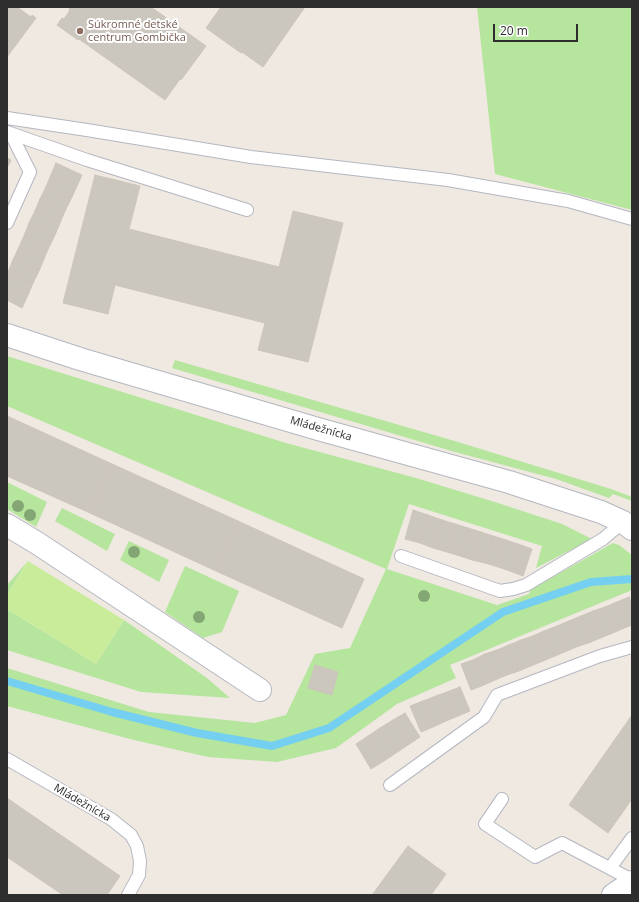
<!DOCTYPE html>
<meta charset="utf-8">
<style>
body{margin:0}
#map{position:relative;width:639px;height:902px;overflow:hidden;background:#efe9e1;font-family:"Open Sans",sans-serif}
canvas{display:block}
.frame{position:absolute;inset:0;border:8px solid #2e2e2e;pointer-events:none}
.scale{position:absolute;left:493px;top:24px;width:85px;height:18px;box-sizing:border-box;border:2px solid #2e2e2e;border-top:0;padding-left:5px;font-size:12px;line-height:14px;white-space:nowrap;color:#2e2e2e;-webkit-text-stroke:3px #fff;paint-order:stroke}
</style>
<div id="map">
<canvas width="639" height="902"></canvas>
<div class="frame"></div>
<div class="scale">20 m</div>
</div>
<script>
const context = document.querySelector('canvas').getContext('2d');
context.lineJoin = 'round';
function fill(path, color) { context.fillStyle = color; context.fill(path, 'evenodd'); }
const toPath = rows => new Path2D(rows.map(r => 'M' + r).join(''));
function trace(path, color, width, dash) { context.strokeStyle = color; context.lineWidth = width; context.lineCap = dash ? 'butt' : 'round'; context.setLineDash(dash || []); context.stroke(path); }
function label(font, color, halo, rows, align = 'center') {
  context.font = font + ' "Open Sans",sans-serif'; context.lineWidth = 4; context.setLineDash([]); context.textBaseline = 'middle'; context.strokeStyle = halo; context.fillStyle = color; for (const [text, x, y, turn = 0] of rows) {
    context.save(); context.translate(x, y); context.rotate((+turn || 0) * Math.PI / 180); context.textAlign = isNaN(turn) ? turn : align; if (halo) context.strokeText(text, 0, 0); context.fillText(text, 0, 0); context.restore();
  }
}
const green = toPath([
 [477,7,632,7,632,210,495,174],
 [7,356,286,443,416,478,498,503,562,524,592,539,536,568,542,546,409,504,387,569,497,605,529,594,530,590,613,543,619,545,632,555,632,590,450,665,456,678,397,704,336,748,277,762,208,757,134,740,7,706,7,668,149,712,255,723,286,715,315,654,350,648,386,569,7,406],
 [175,360,458,442,611,489,632,497,632,501,613,494,609,498,556,479,455,452,172,368],
 [7,482,47,502,36,527,7,509],
 [62,508,115,534,107,551,55,521],
 [129,541,169,560,159,582,120,560],
 [28,561,7,595,7,585],
 [185,566,239,591,222,632,203,638,165,612],
 [7,609,96,664,124,620,207,678,230,698,141,692,7,650]
]);
const pitch = toPath([
 [28,561,124,620,96,664,7,609,7,595]
]);
const stream = toPath([
 [7,681,112,712,197,733,272,746,329,728,503,612,591,582,632,579]
]);
const building = toPath([
 [7,7,17,7,31,17,32,15,36,18,7,57,7,7],
 [70,7,151,7,206,46,181,80,180,79,165,100,79,39,78,40,57,25,62,18,64,19,70,10,69,10,70,7],
 [221,7,305,7,263,67,242,52,241,53,206,28,221,7],
 [7,158,11,160,7,168,7,158],
 [56,163,82,175,77,186,51,175,56,163],
 [51,175,77,186,71,199,46,187,51,175],
 [95,175,140,186,129,229,279,267,293,211,343,223,308,362,258,350,265,323,115,285,108,314,63,303,95,175],
 [46,187,71,199,65,211,40,199,46,187],
 [40,199,65,211,60,223,35,211,40,199],
 [35,211,60,223,55,235,29,223,35,211],
 [29,223,55,235,49,247,24,236,29,223],
 [24,236,49,247,44,259,19,247,24,236],
 [19,247,44,259,39,271,13,260,19,247],
 [13,260,39,271,33,283,8,272,13,260],
 [8,272,33,283,28,295,7,286,8,272],
 [7,286,28,295,22,308,7,300,7,286],
 [7,416,112,464,90,513,7,476,7,416],
 [112,464,238,521,216,571,90,513,112,464],
 [413,510,428,515,420,543,405,539,413,510],
 [428,515,442,520,433,548,420,543,428,515],
 [442,520,455,524,447,552,433,548,442,520],
 [238,521,364,579,342,628,216,571,238,521],
 [455,524,468,528,460,556,447,552,455,524],
 [468,528,481,532,472,560,460,556,468,528],
 [481,532,493,536,485,563,472,560,481,532],
 [493,536,506,540,498,567,485,563,493,536],
 [506,540,518,544,510,571,498,567,506,540],
 [518,544,532,549,523,576,510,571,518,544],
 [629,597,632,605,632,625,627,627,617,602,629,597],
 [617,602,627,627,615,632,605,607,617,602],
 [605,607,615,632,603,637,593,611,605,607],
 [593,611,603,637,591,642,581,616,593,611],
 [581,616,591,642,579,646,569,621,581,616],
 [569,621,579,646,567,651,557,626,569,621],
 [557,626,567,651,555,656,544,631,557,626],
 [544,631,555,656,543,661,533,636,544,631],
 [533,636,543,661,531,666,521,640,533,636],
 [521,640,531,666,519,671,509,645,521,640],
 [509,645,519,671,507,675,497,650,509,645],
 [497,650,507,675,495,680,485,654,497,650],
 [485,654,495,680,484,685,473,660,485,654],
 [473,660,484,685,471,690,461,664,473,660],
 [315,665,338,672,332,695,308,688,315,665],
 [460,687,470,711,458,716,447,692,460,687],
 [447,692,458,716,446,721,436,696,447,692],
 [436,696,446,721,433,727,423,701,436,696],
 [423,701,433,727,421,732,410,706,423,701],
 [405,713,420,737,408,745,393,720,405,713],
 [632,715,632,799,608,833,569,805,632,715],
 [393,720,408,745,396,753,380,728,393,720],
 [380,728,396,753,384,761,368,736,380,728],
 [368,736,384,761,371,769,356,744,368,736],
 [7,798,120,876,107,895,63,895,7,857,7,798],
 [408,846,446,874,431,895,372,895,408,846]
]);
const lane = toPath([
 [7,118,87,130,251,157,448,180,568,201,632,219],
 [7,132,87,160,247,210],
 [7,223,30,172,11,134],
 [401,556,500,591,513,589,526,585,603,539,623,522],
 [7,759,111,819,131,835,137,846,140,861,139,875,128,895],
 [390,785,484,717,497,695,600,656,632,647],
 [502,799,485,824,535,857,562,843,632,880],
 [610,868,632,838]
]);
const street = toPath([
 [7,335,80,359,318,429,509,482,601,512,623,522,632,529],
 [7,525,37,543,260,690],
 [613,895,632,882]
]);
const trees = [
 [18,506],
 [30,515],
 [134,552],
 [424,596],
 [199,617]
];
const markers = [
 [80,31,4,"#8d6e63"]
];
const educationNames = [
 ["Súkromné detské",88,25],
 ["centrum Gombička",88,38]
];
const streetNames = [
 ["Mládežnícka",321,429,16],
 ["Mládežnícka",82,803,30]
];
fill(green, '#b6e59e');
fill(pitch, '#c9ec9a');
trace(stream, '#75cff0', 8);
fill(building, '#cbc7bf');
trace(building, '#cbc5ba', 1);
trace(lane, '#b4b7c1', 14);
trace(street, '#b4b7c1', 24);
trace(lane, '#fff', 12);
trace(street, '#fff', 22);
context.fillStyle = '#84a574';
for (const [x, y] of trees) { context.beginPath(); context.arc(x, y, 6, 0, 2 * Math.PI); context.fill(); }
for (const [x, y, r, color] of markers) { const dot = new Path2D(); dot.arc(x, y, r, 0, 2 * Math.PI); context.fillStyle = color; context.fill(dot); trace(dot, '#fff', 1.5); }
label('11px', '#785e54', '#fff', educationNames, 'left');
label('11px', '#2e2e2e', '#fff', streetNames);
</script>
